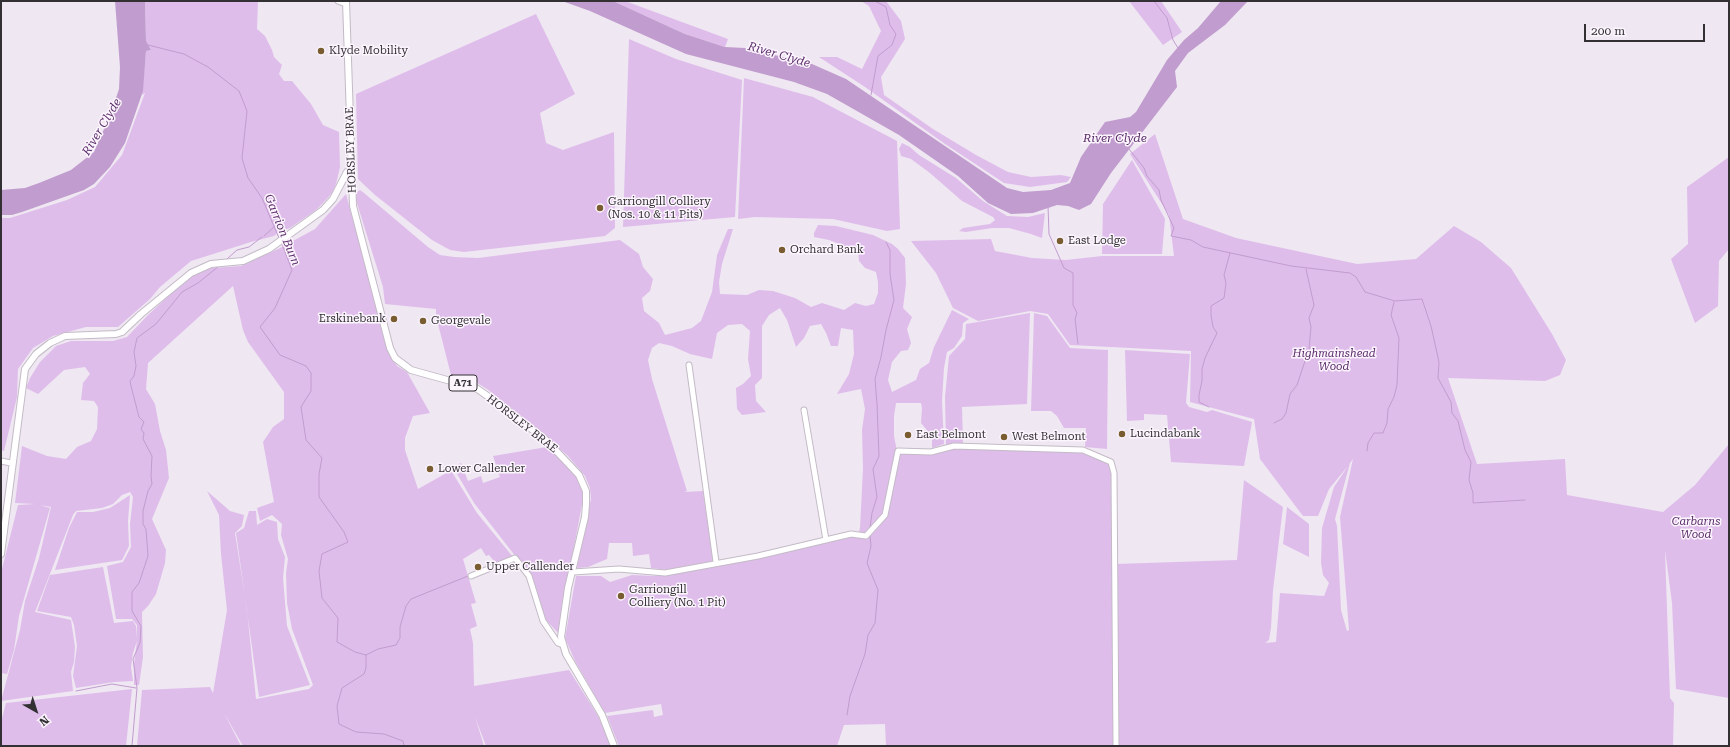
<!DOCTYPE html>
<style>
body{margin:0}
#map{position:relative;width:1730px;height:747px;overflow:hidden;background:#efe7f2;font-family:"Roboto Serif",serif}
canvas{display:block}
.frame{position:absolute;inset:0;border:2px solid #333034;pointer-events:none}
.north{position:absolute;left:16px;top:691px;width:40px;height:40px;-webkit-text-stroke:3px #fcf5fe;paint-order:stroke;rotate:141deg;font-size:11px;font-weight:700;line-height:16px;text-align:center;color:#333034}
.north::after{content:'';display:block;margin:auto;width:14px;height:18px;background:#333034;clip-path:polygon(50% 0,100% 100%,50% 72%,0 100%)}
.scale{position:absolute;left:1584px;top:24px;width:121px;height:18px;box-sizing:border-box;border:2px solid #333034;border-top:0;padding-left:5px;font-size:12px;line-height:14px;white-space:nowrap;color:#333034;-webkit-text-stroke:3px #fcf5fe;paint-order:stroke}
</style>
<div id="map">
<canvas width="1730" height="747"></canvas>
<div class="frame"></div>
<div class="north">N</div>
<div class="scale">200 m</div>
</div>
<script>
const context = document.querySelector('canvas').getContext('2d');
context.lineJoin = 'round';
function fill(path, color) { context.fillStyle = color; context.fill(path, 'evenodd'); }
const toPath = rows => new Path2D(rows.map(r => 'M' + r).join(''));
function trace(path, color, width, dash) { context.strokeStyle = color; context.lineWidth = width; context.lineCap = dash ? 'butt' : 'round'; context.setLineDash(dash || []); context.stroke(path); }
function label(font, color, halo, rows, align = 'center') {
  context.font = font + ' "Roboto Serif",serif'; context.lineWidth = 3; context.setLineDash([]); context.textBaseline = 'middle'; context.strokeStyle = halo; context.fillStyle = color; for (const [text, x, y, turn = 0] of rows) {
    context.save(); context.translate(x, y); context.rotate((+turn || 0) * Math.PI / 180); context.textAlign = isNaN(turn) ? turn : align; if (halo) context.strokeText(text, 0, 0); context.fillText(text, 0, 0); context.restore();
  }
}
const green = toPath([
 [145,1,258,1,257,29,265,36,272,50,274,57,282,65,279,74,284,81,292,81,311,104,323,125,339,132,340,167,336,184,332,193,324,202,316,210,290,228,279,232,274,236,251,242,191,261,160,287,150,299,118,327,86,327,53,336,33,348,18,369,17,397,4,451,1,450,1,218,10,218,67,200,95,187,122,155,145,93,142,95,146,51,151,50,146,42],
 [613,1,625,1,728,39,725,47,685,34],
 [861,1,886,1,901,21,905,39,881,77,884,95,933,129,976,155,1008,172,1031,177,1061,175,1071,177,1067,182,1030,187,1004,183,945,144,865,87,819,57,837,57,862,69,881,31,869,6],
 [1129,1,1161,1,1182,32,1163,45],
 [536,14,575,94,540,113,546,143,563,150,614,132,615,228,605,236,464,252,450,250,432,240,375,195,358,179,356,94],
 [629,39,676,59,742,80,735,217,623,227],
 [744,78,813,97,897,141,900,229,887,231,833,219,755,217,738,219],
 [1155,134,1183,219,1236,238,1357,264,1416,259,1454,226,1481,242,1511,268,1552,334,1566,360,1560,375,1545,381,1448,378,1477,464,1565,459,1567,495,1663,512,1695,485,1729,444,1729,698,1676,689,1672,603,1665,550,1670,698,1674,703,1673,746,886,746,885,724,844,725,837,746,619,746,607,716,653,710,654,717,663,715,661,704,605,713,575,661,565,638,576,576,601,576,610,582,632,575,654,576,677,573,706,566,715,567,756,559,779,552,858,535,860,528,863,468,862,430,865,409,861,389,837,394,849,374,854,354,853,330,841,328,838,346,831,346,826,333,821,324,810,326,804,338,796,347,787,320,780,308,769,315,762,326,762,378,755,385,756,401,766,412,742,415,737,409,736,388,743,384,751,376,748,359,750,331,742,324,728,325,717,333,712,359,690,354,672,346,659,343,652,348,648,360,652,379,687,491,684,492,703,491,713,561,668,570,651,568,649,554,633,556,632,543,609,543,607,559,588,567,577,568,591,499,590,488,585,476,568,456,521,416,487,389,474,381,451,375,436,316,436,309,385,304,383,287,356,200,357,192,360,190,364,193,428,247,440,255,454,257,478,258,620,240,639,254,643,267,653,279,650,291,642,298,644,311,659,323,665,335,692,328,701,321,712,292,717,255,728,229,733,229,722,264,719,282,720,294,747,295,759,290,773,291,795,298,811,307,822,303,844,310,855,303,866,306,874,304,878,293,878,282,876,272,865,268,859,261,858,251,829,240,814,237,814,233,818,225,836,226,873,235,892,244,898,249,905,258,906,284,903,308,912,317,907,329,911,343,908,350,901,351,892,362,888,380,892,392,916,380,920,369,929,363,934,347,952,310,969,319,963,323,962,336,954,348,947,352,944,368,942,401,944,444,932,448,932,436,921,423,922,408,921,403,896,403,894,416,894,436,897,451,961,447,1083,450,1111,462,1115,564,1237,560,1244,480,1283,507,1273,590,1271,628,1269,640,1265,643,1276,642,1280,593,1324,596,1329,583,1323,575,1321,563,1322,528,1334,487,1348,466,1329,489,1318,516,1303,516,1260,459,1254,419,1190,402,1191,351,1070,345,1048,314,1030,311,978,321,953,308,936,273,911,241,991,239,995,251,1032,258,1066,260,1102,256,1174,256,1169,215,1130,154],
 [1353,459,1340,517,1349,630,1347,631,1341,610,1337,526,1335,519,1350,463],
 [902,143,910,147,919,155,956,178,983,201,1007,216,1028,217,1045,213,1042,238,1031,234,1009,228,992,228,966,232,959,231,963,228,990,224,995,220,993,217,962,201,930,173,911,159,901,156,899,149],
 [1729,157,1729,249,1719,261,1718,306,1695,323,1671,259,1688,244,1687,187],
 [1132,160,1165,219,1162,254,1102,254,1103,204],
 [346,194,386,344,397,366,407,372,430,413,413,416,405,438,405,450,418,489,450,471,452,472,477,513,513,557,491,565,494,561,489,555,486,556,481,548,463,559,476,603,471,604,477,626,470,629,473,643,474,686,569,670,598,716,611,746,486,746,475,717,484,746,243,746,224,713,241,746,137,746,142,690,210,687,213,693,227,610,221,554,219,515,207,491,230,511,244,515,242,526,235,533,247,610,256,699,309,689,313,685,292,629,287,603,286,573,288,559,281,535,282,524,272,515,260,521,257,508,274,502,263,442,273,427,284,419,284,392,248,342,243,330,233,286,148,363,146,389,155,404,160,431,166,450,169,478,152,519,166,550,165,563,156,594,148,606,142,612,143,657,139,685,134,685,134,664,137,641,133,653,131,667,133,681,114,682,76,688,73,676,77,646,74,625,71,617,37,611,50,575,103,567,114,623,133,621,136,626,137,637,137,625,132,619,116,619,107,566,123,562,131,547,130,524,133,497,130,492,122,495,113,504,102,508,76,511,73,515,35,612,71,620,75,647,74,662,71,672,73,691,1,701,20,630,25,601,39,558,51,507,40,505,50,508,19,616,14,650,7,674,1,673,1,573,18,505,35,504,15,503,22,446,47,456,66,459,77,447,91,441,97,429,98,407,94,401,81,400,83,383,90,374,85,367,64,370,38,394,26,388,30,378,40,362,56,346,71,341,113,341,127,337,147,316,191,275,212,268,241,266,280,248,315,229],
 [1030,313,1027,404,962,407,963,443,946,446,945,397,949,356,965,339,966,324],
 [1034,313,1047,316,1070,348,1108,350,1107,449,1085,447,1086,428,1064,428,1057,416,1051,411,1031,411],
 [1125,350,1190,354,1186,403,1189,407,1207,412,1212,410,1252,422,1244,466,1171,462,1167,415,1144,414,1144,420,1127,421],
 [547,447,568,464,576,475,583,492,583,499,558,633,546,620,530,575,474,503,453,467,461,463,468,481,481,476,483,483,500,477,493,456],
 [130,495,128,521,129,546,122,560,55,570,69,528,77,512,93,512,110,508],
 [1287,507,1309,524,1309,557,1283,544],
 [249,511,256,511,257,525,267,519,277,522,278,539,285,557,283,578,287,626,310,685,259,697,236,533,244,528],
 [132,689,126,746,1,746,1,722,6,703]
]);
const water = toPath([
 [115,1,145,1,146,41,151,50,146,51,143,91,125,143,110,167,94,184,84,190,22,212,12,215,1,215,1,190,25,188,39,183,71,170,94,152,111,113,119,89,120,67],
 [562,1,613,1,685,34,725,47,745,48,812,64,846,79,1007,188,1023,192,1051,190,1070,183,1081,157,1105,122,1130,117,1136,112,1167,60,1184,40,1198,28,1221,1,1248,1,1225,25,1188,53,1175,71,1177,87,1111,173,1091,204,1079,210,1068,206,1057,205,1033,213,1011,214,988,203,958,176,899,135,827,94,794,82,686,54,590,11]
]);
const stream = toPath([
 [1154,1,1167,18,1173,40,1178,48],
 [148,45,184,54,208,67,239,91,247,111,242,158,248,178,262,198,279,238],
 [871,95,878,56,892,45,896,34,890,25,886,7,875,1],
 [1129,149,1144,168,1147,176,1159,190,1161,200,1174,228,1171,236,1191,240,1203,247,1291,266,1350,273,1356,277,1365,292,1395,301,1422,299,1431,326,1439,362,1438,378,1451,402,1452,413,1458,421,1465,450,1471,462,1469,480,1473,493,1473,503,1525,500],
 [1048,206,1049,234,1064,268,1073,273,1073,305,1077,313,1075,319,1078,344],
 [264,236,274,227],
 [282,244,292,270,275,308,260,327,280,355,306,366,311,373,311,391,301,407,306,440,322,458,319,474,319,497,344,532,348,542,322,554,319,571,322,598,338,618,337,642,355,652,366,655,366,668,364,674,342,688,337,706,339,724,356,732,384,734,403,741,404,746],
 [227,259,237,250,249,247,262,237],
 [1209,407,1199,402,1199,395,1202,381,1202,369,1205,358,1217,333,1213,327,1211,315,1211,306,1224,298,1226,283,1224,275,1230,253],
 [1274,423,1282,419,1286,413,1290,394,1297,385,1309,349,1311,327,1309,318,1314,305,1306,269],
 [1367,451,1368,443,1374,433,1383,433,1387,423,1388,409,1394,397,1397,385,1399,338,1391,315,1394,302],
 [870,528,872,513,877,497,873,469,879,456,877,404,875,379,881,357,886,330,894,300,890,274,890,250,886,242],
 [366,655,378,649,396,645,400,638,400,627,406,606,411,599,468,576],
 [76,691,112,684,136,688],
 [847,715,850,696,865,654,868,635,875,623,878,590,867,563,871,546,870,535],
 [132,746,137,688,133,659,140,643,141,626,132,611,132,592,139,583,148,556,146,529,143,524,143,511,148,491,152,484,151,476,152,456,143,439,144,433,141,429,144,422,139,417,131,386,130,381,134,376,136,366,134,352,137,338,156,324,182,292,198,283,219,266]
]);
const minor = toPath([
 [338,1,346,4],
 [689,365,716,562],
 [804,410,826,540],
 [1,461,11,463],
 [573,572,619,569,665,573,758,556,851,534,866,536,885,515,898,451,931,452,954,446,1083,450,1111,462,1114,473,1116,746],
 [471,576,515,558,529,576,543,621,558,643,563,645]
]);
const major = toPath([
 [346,1,353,206,390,348,395,358,411,370,476,388,499,404,546,440,579,475,586,491,586,504,585,517,568,588,561,637,566,654,602,715,614,746],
 [1,554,25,369,36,354,50,343,65,336,116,334,122,332,141,314,191,273,211,264,243,261,269,249,323,210,333,199,347,172,351,171]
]);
const markers = [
 [321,51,4,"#795d30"],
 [600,208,4,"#795d30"],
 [1060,241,4,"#795d30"],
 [782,250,4,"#795d30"],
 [394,319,4,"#795d30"],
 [423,321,4,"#795d30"],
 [1122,434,4,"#795d30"],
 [908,435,4,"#795d30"],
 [1004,437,4,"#795d30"],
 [430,469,4,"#795d30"],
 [478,567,4,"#795d30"],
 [621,596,4,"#795d30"]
];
const shields = [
 [463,383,28]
];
const shieldNames = [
 ["A71",463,383]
];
const poiNames = [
 ["Klyde Mobility",329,51],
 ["Garriongill Colliery",608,202],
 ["(Nos. 10 & 11 Pits)",608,215],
 ["East Lodge",1068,241],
 ["Orchard Bank",790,250],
 ["Erskinebank",386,319,"right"],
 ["Georgevale",431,321],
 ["Lucindabank",1130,434],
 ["East Belmont",916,435],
 ["West Belmont",1012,437],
 ["Lower Callender",438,469],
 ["Upper Callender",486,567],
 ["Garriongill",629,590],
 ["Colliery (No. 1 Pit)",629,603]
];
const streetNames = [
 ["HORSLEY BRAE",351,150,-92],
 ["HORSLEY BRAE",522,424,38]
];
const parkNames = [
 ["Highmainshead",1334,354],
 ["Wood",1334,367],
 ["Carbarns",1696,522],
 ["Wood",1696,535]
];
const waterNames = [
 ["River Clyde",779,55,16],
 ["River Clyde",102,127,-59],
 ["River Clyde",1115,138],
 ["Garrion Burn",282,230,68]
];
fill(green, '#dfbdeb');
fill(water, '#c19cce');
trace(stream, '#c19cce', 1);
trace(minor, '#c3bbc6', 7);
trace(major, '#c3bbc6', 8);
trace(minor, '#fff', 5);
trace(major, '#fff', 6);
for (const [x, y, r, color] of markers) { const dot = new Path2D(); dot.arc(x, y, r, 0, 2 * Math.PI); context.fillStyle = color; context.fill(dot); trace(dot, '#fcf5fe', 1.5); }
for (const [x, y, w] of shields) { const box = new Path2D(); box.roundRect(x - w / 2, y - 8, w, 16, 3); context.fillStyle = '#fcf5fe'; context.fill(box); trace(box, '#333034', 1); }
label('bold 10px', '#333034', null, shieldNames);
label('11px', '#333034', '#fcf5fe', poiNames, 'left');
label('11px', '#333034', '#fcf5fe', streetNames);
label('italic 11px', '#5a2c69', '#fcf5fe', parkNames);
label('italic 12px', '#5c2e6b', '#fcf5fe', waterNames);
</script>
